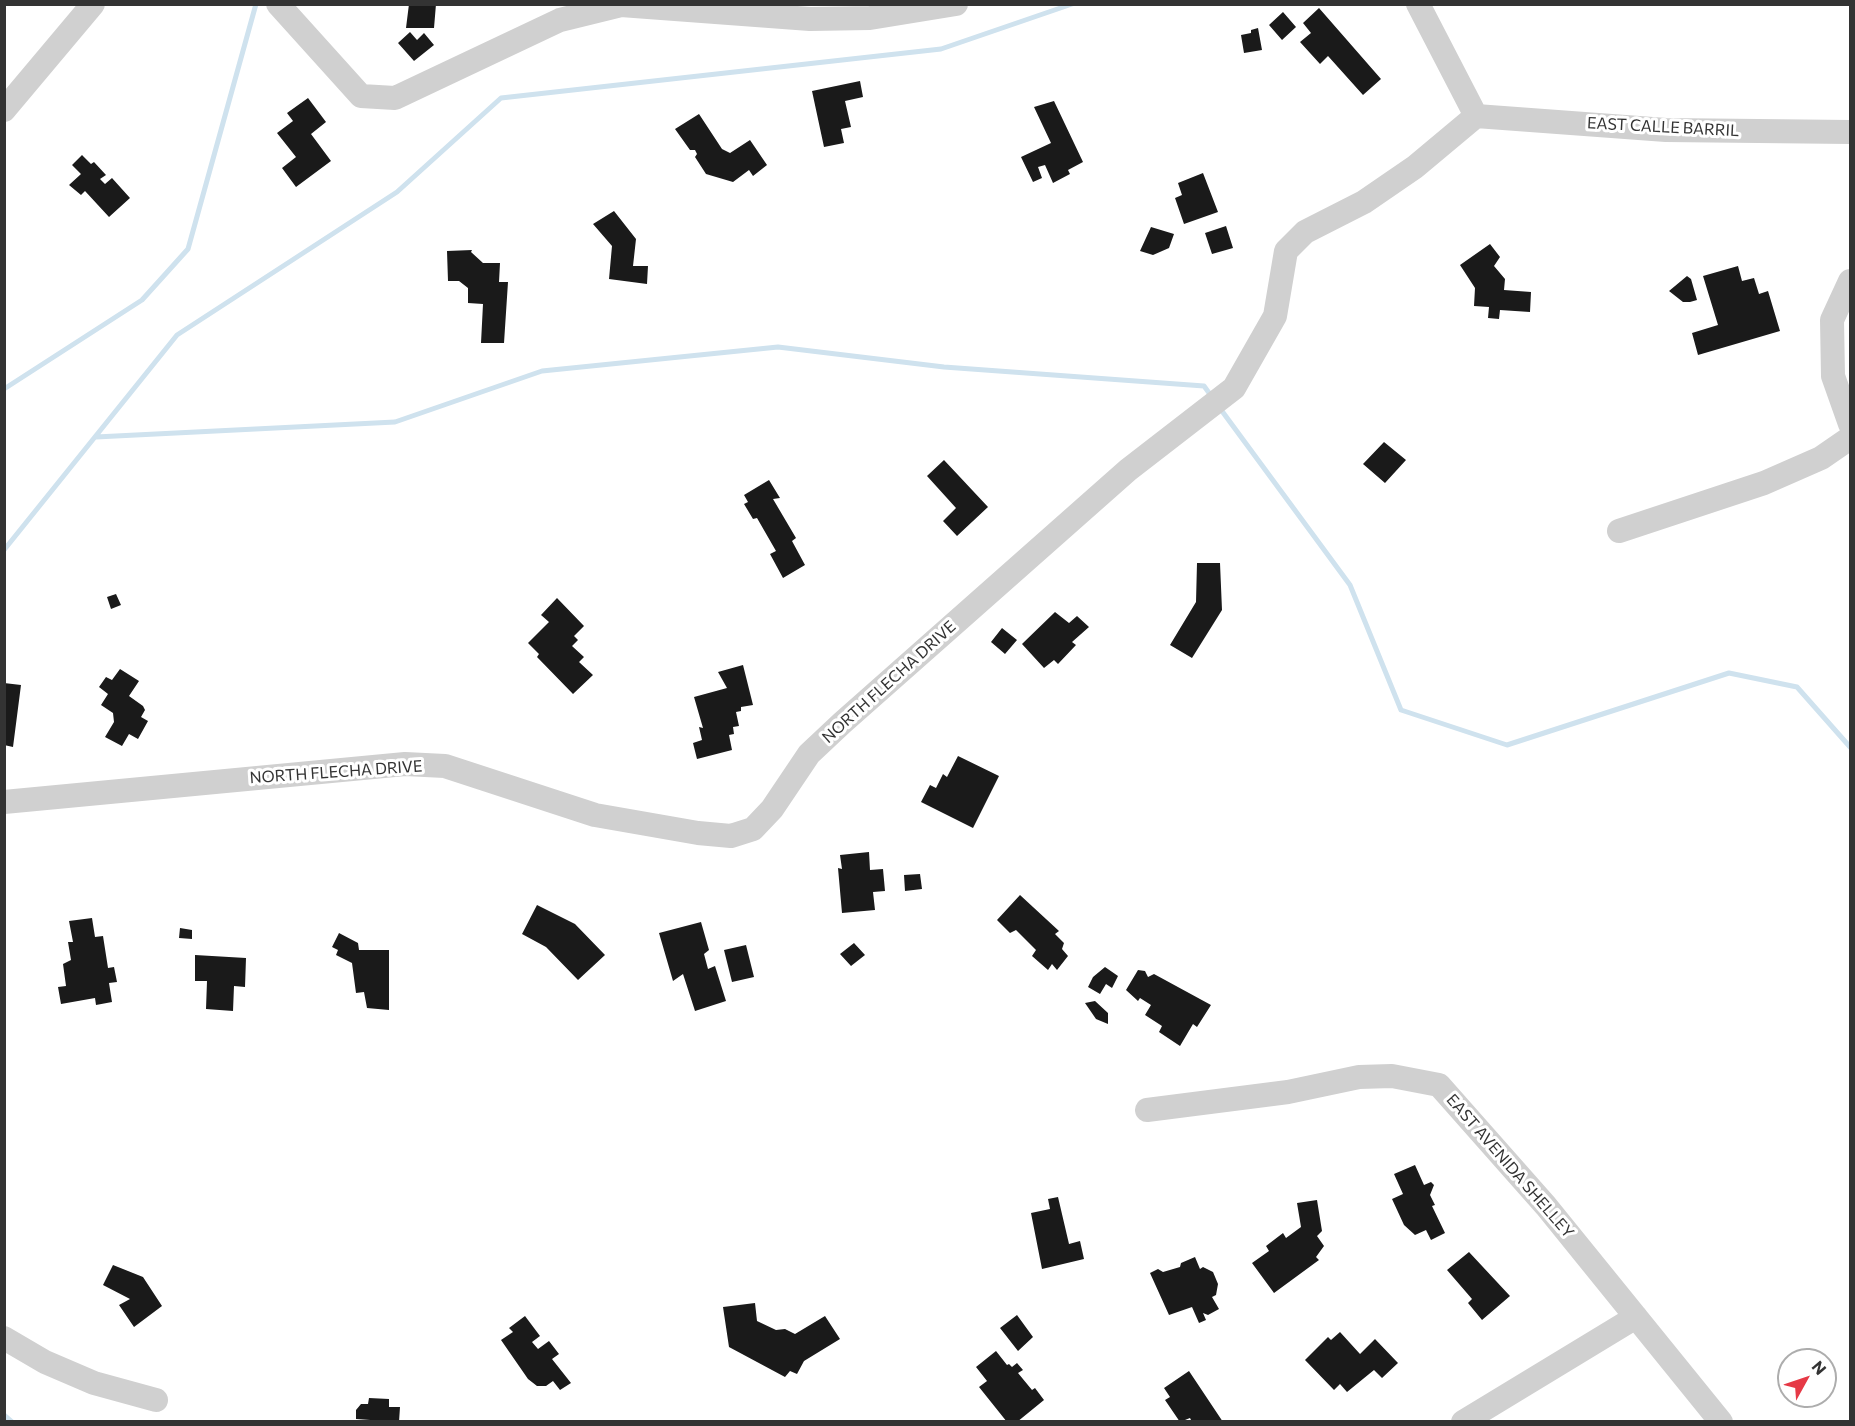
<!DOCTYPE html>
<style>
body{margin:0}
#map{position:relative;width:1855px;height:1426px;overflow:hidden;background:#fff;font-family:Commissioner,sans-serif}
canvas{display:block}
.frame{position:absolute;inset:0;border:6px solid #333;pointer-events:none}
.north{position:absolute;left:1777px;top:1348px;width:60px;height:60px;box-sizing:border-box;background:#fff;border:2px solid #adadad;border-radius:50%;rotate:50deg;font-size:16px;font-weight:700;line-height:24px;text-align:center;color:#333}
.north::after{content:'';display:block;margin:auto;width:21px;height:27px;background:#e63946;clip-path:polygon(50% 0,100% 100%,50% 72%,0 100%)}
</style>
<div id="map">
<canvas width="1855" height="1426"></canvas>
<div class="frame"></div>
<div class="north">N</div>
</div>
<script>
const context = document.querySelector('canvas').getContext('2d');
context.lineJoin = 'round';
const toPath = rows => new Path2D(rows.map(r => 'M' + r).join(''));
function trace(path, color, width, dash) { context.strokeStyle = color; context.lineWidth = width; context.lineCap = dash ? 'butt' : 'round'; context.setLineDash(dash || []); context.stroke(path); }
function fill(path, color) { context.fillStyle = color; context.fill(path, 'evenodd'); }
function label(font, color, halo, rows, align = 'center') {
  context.font = font + ' Commissioner,sans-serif'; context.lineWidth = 6; context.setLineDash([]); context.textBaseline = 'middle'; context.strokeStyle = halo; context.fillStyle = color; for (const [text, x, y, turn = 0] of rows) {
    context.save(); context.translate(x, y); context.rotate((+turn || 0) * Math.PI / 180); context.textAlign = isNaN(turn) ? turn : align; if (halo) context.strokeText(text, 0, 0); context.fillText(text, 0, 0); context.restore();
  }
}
const stream = toPath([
 [4,389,142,300,188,249,256,4],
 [1219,407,1350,585,1401,710,1507,745,1729,673,1797,687,1850,747],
 [96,437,395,422,542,371,778,347,944,367,1204,386,1212,397],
 [4,550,177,335,397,192,501,98,941,49,1072,4],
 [4,1415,12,1422]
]);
const building = toPath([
 [409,4,436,4,434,28,406,28],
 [1319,8,1381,79,1363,95,1328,56,1320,64,1300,42,1311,33,1303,23],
 [1283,12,1296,27,1282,40,1269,25],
 [1258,28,1262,50,1244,53,1241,35,1251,33,1251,30],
 [410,32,417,40,424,33,434,45,414,61,398,43],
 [860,81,863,97,845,101,851,127,841,129,844,143,824,147,812,91],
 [308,98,326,122,311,134,331,161,296,187,282,168,296,157,277,133,293,121,287,113],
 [1054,101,1083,162,1068,170,1070,174,1053,183,1045,165,1038,167,1042,178,1033,182,1021,157,1051,143,1034,107],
 [699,114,722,149,730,153,750,140,767,165,753,176,749,170,733,182,706,174,695,157,697,154,695,150,690,150,675,129],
 [82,155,91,164,94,162,106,175,100,179,105,184,112,178,130,198,109,217,85,191,81,195,69,185,81,174,72,165],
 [1203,173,1218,212,1184,224,1175,198,1182,195,1178,183],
 [614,211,636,239,633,266,648,266,647,284,609,279,612,246,593,224],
 [1226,226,1233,248,1212,254,1205,233],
 [1151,227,1174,234,1169,248,1153,255,1140,251],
 [1490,244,1500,257,1494,266,1505,279,1504,290,1531,292,1530,312,1500,310,1499,319,1488,318,1489,307,1474,306,1475,288,1460,265],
 [472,250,471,252,483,263,500,263,499,282,508,282,504,343,481,343,483,304,468,303,468,288,459,281,448,281,447,251],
 [1738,266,1742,281,1754,278,1759,294,1768,291,1780,331,1698,355,1692,333,1718,325,1703,276],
 [1687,276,1691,279,1697,300,1690,302,1683,302,1669,291],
 [1384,442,1406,460,1385,483,1363,464],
 [944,460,988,507,957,536,943,521,956,508,927,476],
 [769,480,780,498,773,499,796,538,792,541,805,565,783,578,770,554,776,551,757,518,753,519,744,504,748,502,744,495],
 [1197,563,1220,563,1222,610,1192,658,1170,645,1196,602],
 [116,594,121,605,111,609,107,597],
 [557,598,584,626,574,636,578,640,572,646,584,657,579,662,593,675,573,694,537,657,539,654,528,643,549,622,541,615],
 [1055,612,1069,623,1077,616,1089,627,1072,642,1076,645,1058,664,1054,660,1044,668,1022,644],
 [1002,628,1017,640,1005,654,991,642],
 [743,665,753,705,741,707,741,711,736,712,739,726,733,727,734,734,729,735,732,750,697,759,693,743,702,740,699,727,703,728,694,697,727,688,718,672],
 [120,669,139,681,129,696,143,706,145,710,141,717,148,721,138,739,129,734,122,746,105,737,114,722,113,713,101,705,108,694,99,687,106,677,112,680],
 [4,683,21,685,13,747,4,745],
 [958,756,999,776,973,828,921,802,930,785,936,788,943,774,947,777],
 [869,852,870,870,883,869,885,891,873,892,875,910,842,913,838,868,842,869,840,855],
 [920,874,922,889,905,891,904,875],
 [1020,895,1059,931,1055,934,1064,943,1062,949,1068,956,1057,970,1052,964,1048,970,1032,956,1036,950,1016,930,1010,933,997,920],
 [537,905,575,924,605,955,578,980,546,947,522,934],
 [92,918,95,937,103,936,108,968,114,967,117,982,109,983,112,1002,96,1005,95,998,61,1004,58,987,66,986,63,964,71,960,68,942,73,942,69,921],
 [701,922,709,950,704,954,708,969,715,966,726,1001,695,1011,683,974,673,981,659,933],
 [180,928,192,930,192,939,179,938],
 [339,933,358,943,359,950,389,950,389,1010,367,1008,364,992,356,993,352,963,336,955,338,950,332,947],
 [854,943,865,955,851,966,840,954],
 [746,945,754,977,732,982,724,950],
 [195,955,246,958,245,987,234,986,233,1011,206,1009,207,981,195,981],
 [1105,967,1118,976,1112,988,1106,984,1100,994,1088,987,1093,977],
 [1138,970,1145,971,1148,977,1154,974,1211,1005,1197,1027,1193,1024,1180,1046,1159,1032,1162,1026,1145,1015,1151,1005,1140,998,1138,1001,1126,990],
 [1095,1001,1108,1013,1108,1024,1096,1019,1085,1003],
 [1415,1165,1424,1185,1431,1182,1434,1185,1430,1195,1435,1205,1432,1206,1445,1233,1431,1240,1426,1230,1415,1235,1404,1225,1392,1199,1403,1194,1394,1174],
 [1058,1197,1069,1244,1080,1241,1084,1259,1042,1269,1031,1213,1050,1209,1048,1199],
 [1317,1200,1322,1231,1317,1236,1324,1246,1316,1257,1319,1260,1274,1293,1252,1263,1269,1251,1266,1246,1283,1233,1286,1238,1301,1227,1297,1203],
 [1469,1252,1510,1296,1482,1320,1468,1303,1472,1299,1447,1270],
 [1195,1257,1200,1269,1203,1267,1213,1272,1218,1284,1216,1295,1212,1297,1219,1309,1208,1315,1203,1313,1206,1320,1199,1323,1192,1307,1169,1315,1150,1273,1158,1269,1163,1272,1180,1267,1181,1263],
 [113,1265,143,1277,162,1306,134,1327,119,1305,130,1299,103,1285],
 [755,1303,757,1321,776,1330,785,1329,795,1334,825,1316,840,1339,804,1361,797,1374,790,1371,785,1377,729,1347,723,1307],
 [1017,1315,1033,1337,1018,1351,1000,1328],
 [525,1316,540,1336,532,1342,538,1349,549,1341,559,1354,552,1359,571,1383,560,1390,553,1381,546,1386,537,1386,528,1379,501,1340,513,1332,509,1328],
 [1340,1332,1360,1354,1375,1339,1398,1363,1382,1378,1374,1370,1347,1392,1340,1384,1334,1390,1305,1360,1328,1337,1331,1340],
 [996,1351,1007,1365,1009,1364,1012,1367,1017,1363,1023,1370,1018,1373,1032,1390,1035,1388,1044,1400,1017,1422,1007,1422,979,1387,987,1381,976,1367],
 [1189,1371,1223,1422,1192,1422,1190,1418,1180,1422,1165,1400,1170,1397,1164,1388],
 [369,1398,389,1399,389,1407,400,1407,399,1422,356,1419,356,1410,361,1404,368,1404]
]);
const minor = toPath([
 [278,4,361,96,395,98,560,20,621,5,810,19,870,18,956,4],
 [4,110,93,4],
 [1476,116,1666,130,1850,132],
 [1850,281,1832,320,1833,376,1850,424],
 [1619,531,1764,483,1821,458,1850,438],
 [4,802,405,764,445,766,595,815,698,833,731,836,753,829,772,809,809,754,842,723,1128,470,1234,388,1275,316,1286,251,1305,232,1364,202,1415,167,1476,116,1418,4],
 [1147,1110,1288,1092,1359,1077,1392,1076,1439,1085,1546,1206,1721,1422],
 [4,1338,45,1362,94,1383,156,1400],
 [1463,1422,1636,1317]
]);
const streetNames = [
 ["EAST CALLE BARRIL",1663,127,3],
 ["NORTH FLECHA DRIVE",889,682,-42],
 ["NORTH FLECHA DRIVE",336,772,-4],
 ["EAST AVENIDA SHELLEY",1510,1166,49]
];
trace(stream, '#cfe2ee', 5);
fill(building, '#1a1a1a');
trace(minor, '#d0d0d0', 24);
label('16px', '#333', '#fff', streetNames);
</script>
